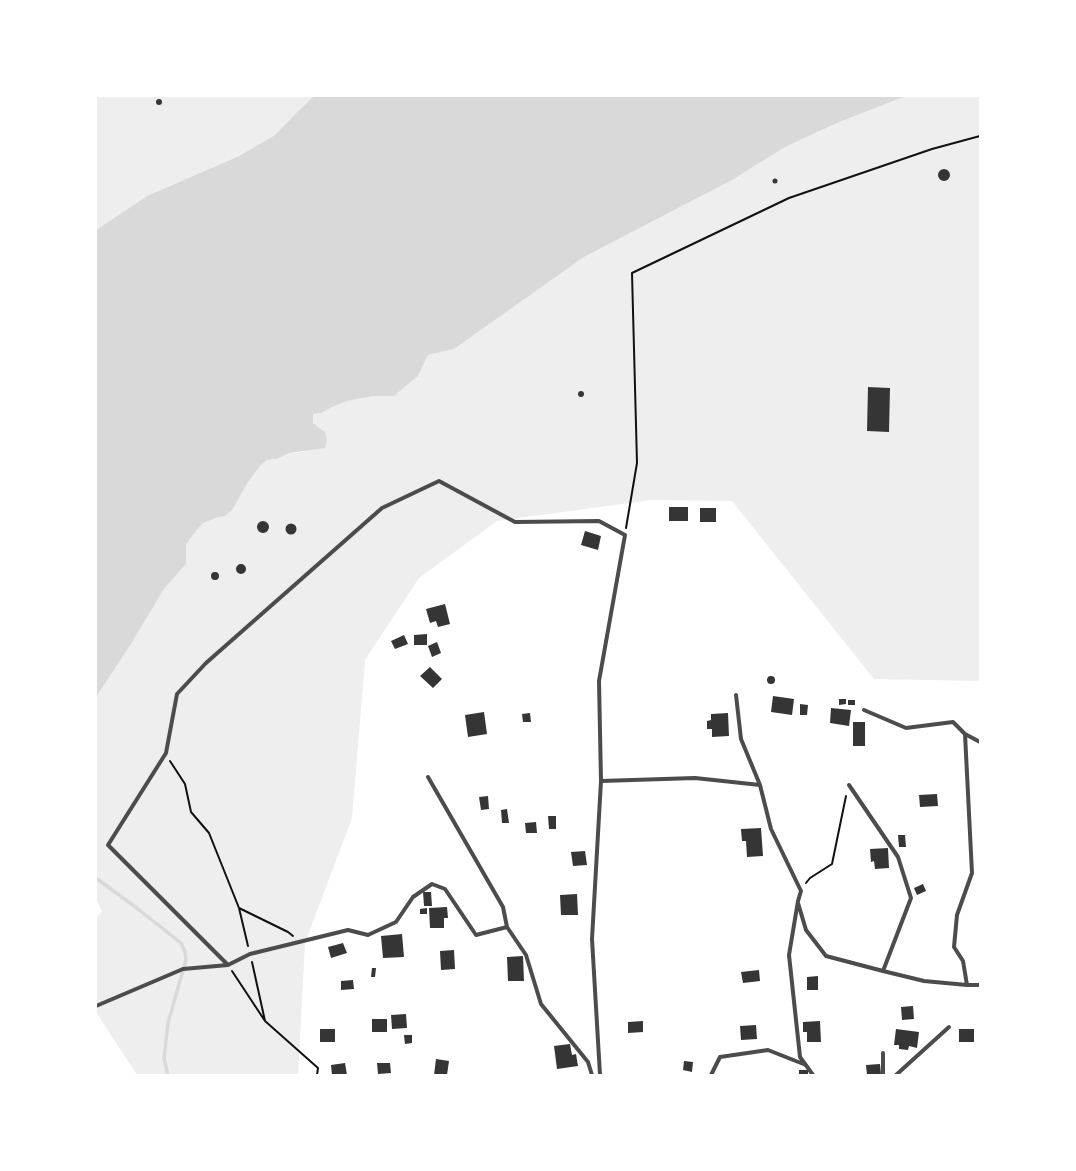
<!DOCTYPE html>
<style>
body{margin:0}
#map{position:relative;width:1076px;height:1171px;overflow:hidden;background:#fff;font-family:"IBM Plex Sans",sans-serif}
canvas{display:block}
.frame{position:absolute;inset:0;border:97px solid #fff;pointer-events:none}
</style>
<div id="map">
<canvas width="1076" height="1171"></canvas>
<div class="frame"></div>
</div>
<script>
const context = document.querySelector('canvas').getContext('2d');
context.lineJoin = 'round';
function fill(path, color) { context.fillStyle = color; context.fill(path, 'evenodd'); }
const toPath = rows => new Path2D(rows.map(r => 'M' + r).join(''));
function trace(path, color, width, dash) { context.strokeStyle = color; context.lineWidth = width; context.lineCap = dash ? 'butt' : 'round'; context.setLineDash(dash || []); context.stroke(path); }
const green = toPath([
 [96,96,314,96,297,112,275,135,239,156,147,196,96,230],
 [906,96,980,96,980,681,874,679,732,501,651,500,497,521,419,578,365,660,352,818,305,943,298,1075,137,1075,96,1012,96,919,102,911,96,899,96,697,131,644,164,589,186,564,186,545,195,532,203,523,216,518,225,516,236,503,247,484,260,466,267,460,277,459,289,453,304,452,319,428,315,424,313,424,313,414,321,413,330,408,347,401,373,396,394,396,418,376,428,355,454,349,584,257,734,179,785,147,837,123]
]);
const water = toPath([
 [314,96,906,96,837,123,785,147,734,179,584,257,454,349,428,355,418,376,394,396,373,396,347,401,330,408,321,413,313,414,313,424,315,424,319,428,325,432,327,440,325,448,289,453,277,459,267,460,260,466,247,484,232,510,225,516,216,518,203,523,195,532,186,545,186,564,164,589,131,644,96,697,96,230,147,196,239,156,275,135,297,112]
]);
const stream = toPath([
 [96,878,138,909,181,943,185,952,186,960,168,1023,164,1058,168,1075]
]);
const building = toPath([
 '156 102a3 3 0 1 1 6 0a3 3 0 1 1-6 0Z',
 '938 175a6 6 0 1 1 12 0a6 6 0 1 1-12 0Z',
 '772.5 181a2.5 2.5 0 1 1 5 0a2.5 2.5 0 1 1-5 0Z',
 [868,387,890,388,889,432,867,431],
 '578 394a3 3 0 1 1 6 0a3 3 0 1 1-6 0Z',
 [669,507,688,507,688,521,669,521],
 [700,508,716,508,716,522,700,522],
 '257 527a6 6 0 1 1 12 0a6 6 0 1 1-12 0Z',
 '285.5 529a5.5 5.5 0 1 1 11 0a5.5 5.5 0 1 1-11 0Z',
 [585,531,601,536,598,550,581,545],
 '236 569a5 5 0 1 1 10 0a5 5 0 1 1-10 0Z',
 '211 576a4 4 0 1 1 8 0a4 4 0 1 1-8 0Z',
 [445,604,450,624,438,627,436,621,430,623,426,609],
 [427,634,427,645,414,645,414,635],
 [404,635,408,644,395,649,391,641],
 [437,642,441,653,432,657,428,646],
 [430,667,442,679,433,688,420,676],
 '767 680a4 4 0 1 1 8 0a4 4 0 1 1-8 0Z',
 [773,696,794,699,792,715,771,712],
 [839,699,846,699,846,704,839,705],
 [848,700,855,700,855,705,848,705],
 [800,704,808,705,807,715,800,715],
 [831,708,851,710,849,726,830,723],
 [484,712,487,734,468,737,465,715],
 [530,713,531,722,523,722,522,714],
 [728,713,729,736,712,737,712,729,707,729,707,721,711,720,711,714],
 [853,722,865,722,865,746,853,746],
 [937,794,938,806,920,807,919,795],
 [488,796,489,809,481,810,479,797],
 [507,809,509,823,502,823,501,810],
 [548,816,556,816,556,829,549,829],
 [536,822,537,833,526,833,525,823],
 [761,828,763,856,747,857,746,841,742,841,741,829],
 [898,835,905,835,906,847,899,847],
 [888,848,889,868,875,869,874,861,871,862,870,849],
 [585,851,587,865,573,866,571,852],
 [923,884,926,891,917,895,914,888],
 [423,892,431,892,432,906,424,906],
 [577,894,578,915,561,915,560,895],
 [447,907,448,918,444,918,444,928,430,928,429,908],
 [427,908,427,914,420,914,420,909],
 [402,934,404,957,383,958,381,936],
 [343,943,347,953,331,958,328,947],
 [454,950,455,969,441,970,440,951],
 [523,956,524,981,508,981,507,957],
 [372,968,376,968,375,977,371,977],
 [759,970,760,981,743,983,741,972],
 [818,976,818,990,807,990,807,977],
 [353,980,354,989,341,990,341,981],
 [913,1006,914,1019,902,1020,901,1007],
 [406,1014,407,1028,392,1029,391,1015],
 [372,1019,387,1019,387,1032,372,1032],
 [643,1021,643,1032,628,1033,628,1022],
 [820,1021,821,1042,807,1042,807,1032,803,1032,803,1022],
 [756,1025,757,1039,741,1040,740,1026],
 [320,1029,335,1029,335,1042,320,1042],
 [896,1029,919,1032,917,1048,909,1046,908,1050,899,1049,899,1045,894,1045],
 [959,1029,974,1029,974,1042,959,1042],
 [404,1035,412,1035,412,1043,405,1044],
 [570,1044,572,1055,576,1054,578,1066,557,1069,554,1046],
 [436,1059,449,1061,447,1075,434,1075],
 [684,1061,693,1062,692,1072,683,1070],
 [345,1063,347,1075,332,1075,331,1065],
 [377,1063,390,1063,391,1073,378,1074],
 [880,1064,881,1074,867,1075,866,1065],
 [799,1070,808,1070,808,1075,799,1075]
]);
const path = toPath([
 [626,528,637,463,632,273,789,198,932,149,980,136],
 [170,761,185,784,191,812,209,833,239,908,248,946],
 [806,883,810,878,832,864,846,796],
 [239,908,288,932,293,936],
 [252,962,265,1021],
 [232,971,265,1021,318,1068,317,1075]
]);
const minor = toPath([
 [736,695,741,739,760,785,771,829,801,891,798,901,789,955,800,1057,813,1075],
 [864,710,906,728,953,722,965,734,980,742],
 [965,734,972,873,957,915,954,947,963,961,967,985],
 [428,777,503,907,507,927,526,955,541,1004,588,1062,592,1075],
 [601,781,695,778,760,785],
 [798,903,806,930,826,956,883,971,911,898,898,857,849,785],
 [228,965,250,954,348,930,368,935,396,922,413,897,432,884,445,889,476,935,507,927],
 [883,971,924,981,967,985,980,985],
 [96,1006,183,969,228,965,108,845,166,753,177,694,206,663,382,508,439,481,515,522,599,521,625,535,599,681,601,781,592,939,600,1075],
 [711,1075,720,1057,768,1050,806,1065],
 [883,1075,883,1053],
 [896,1075,949,1027]
]);
fill(green, '#eee');
fill(water, '#d9d9d9');
trace(stream, '#d9d9d9', 3.5);
fill(building, '#353535');
trace(path, '#111', 2);
trace(minor, '#4c4c4c', 4);
</script>
